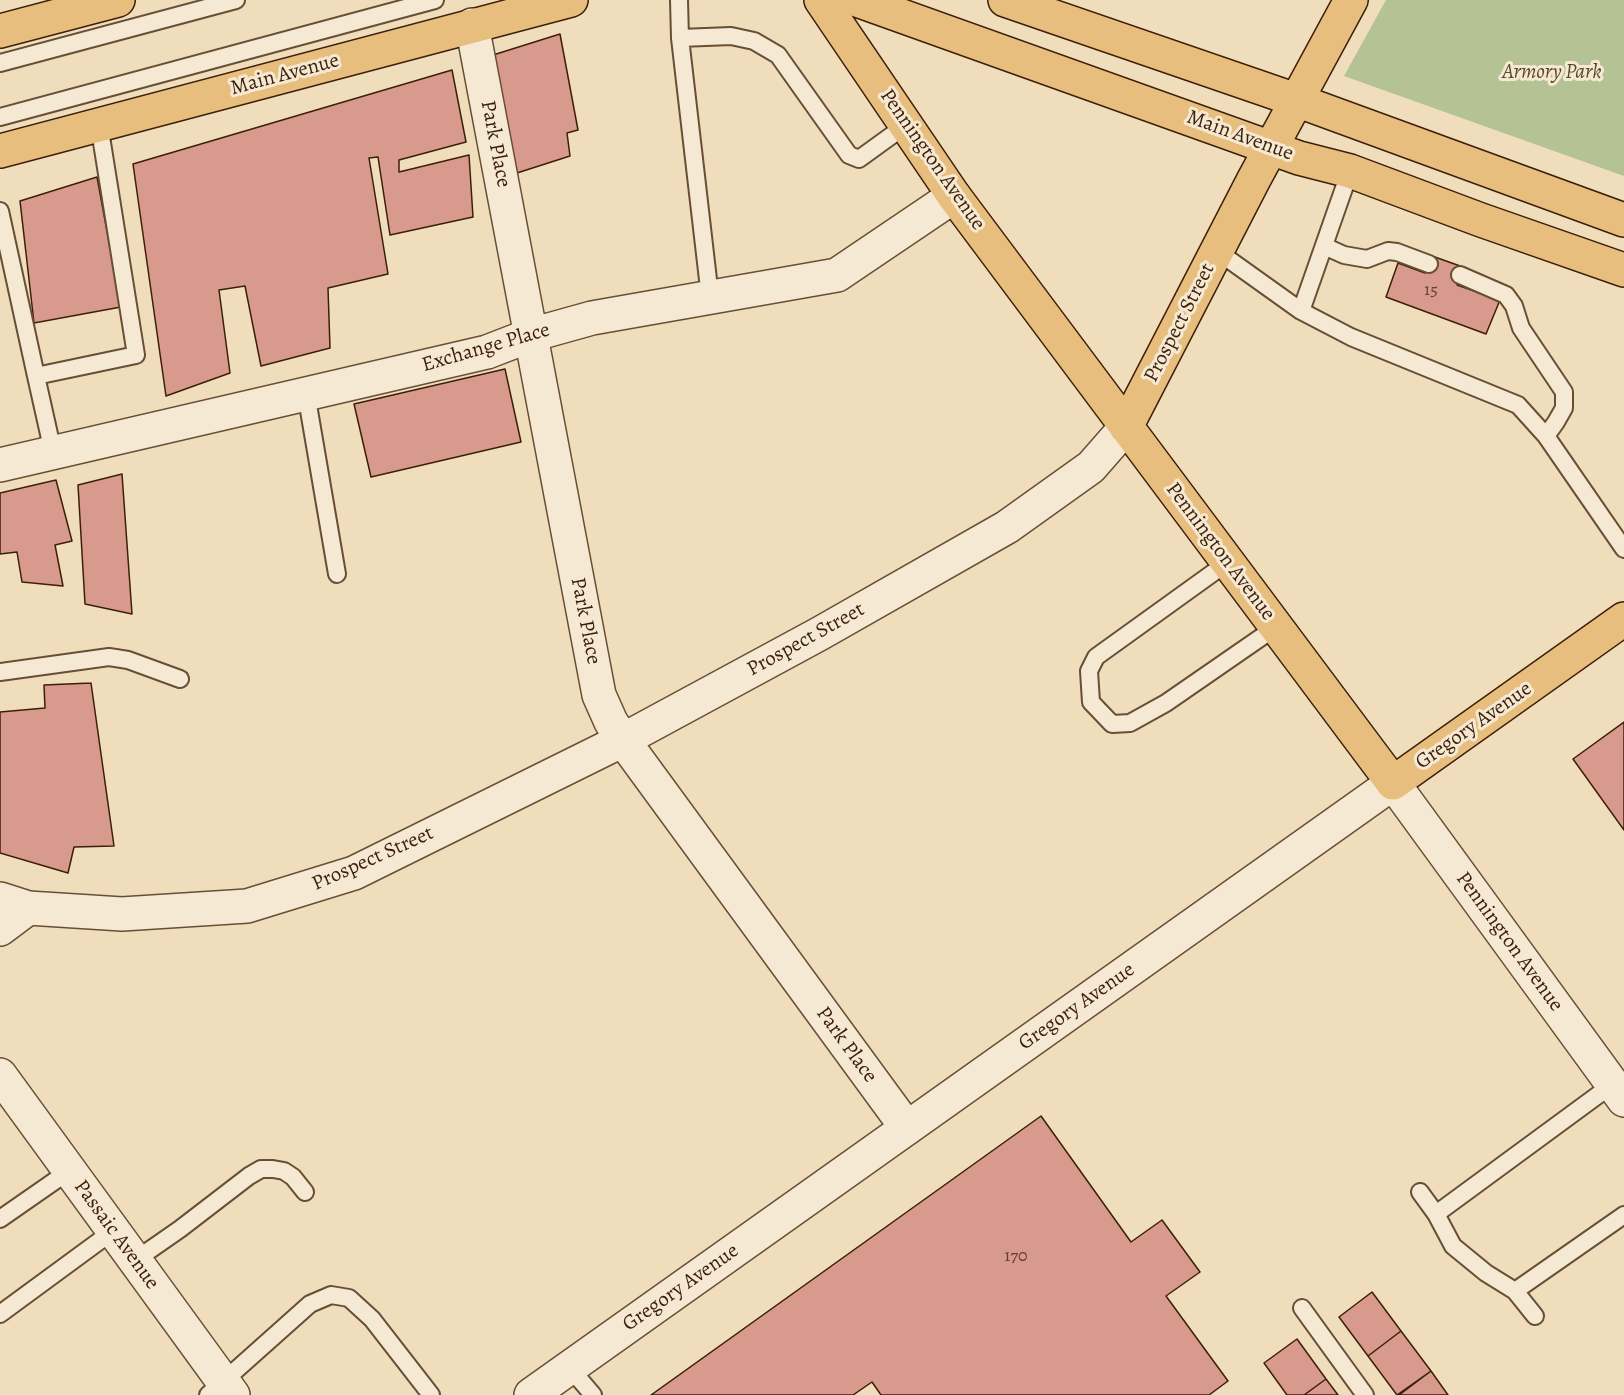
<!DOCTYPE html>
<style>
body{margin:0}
canvas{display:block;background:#efddbb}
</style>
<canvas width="1624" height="1395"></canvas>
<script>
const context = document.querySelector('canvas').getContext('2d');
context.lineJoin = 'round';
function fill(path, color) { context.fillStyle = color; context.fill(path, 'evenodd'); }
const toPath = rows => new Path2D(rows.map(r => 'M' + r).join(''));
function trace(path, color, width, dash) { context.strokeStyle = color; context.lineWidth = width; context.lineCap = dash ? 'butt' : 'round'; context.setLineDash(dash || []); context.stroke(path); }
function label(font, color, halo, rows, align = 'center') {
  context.font = font + ' Alegreya,serif'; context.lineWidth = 6; context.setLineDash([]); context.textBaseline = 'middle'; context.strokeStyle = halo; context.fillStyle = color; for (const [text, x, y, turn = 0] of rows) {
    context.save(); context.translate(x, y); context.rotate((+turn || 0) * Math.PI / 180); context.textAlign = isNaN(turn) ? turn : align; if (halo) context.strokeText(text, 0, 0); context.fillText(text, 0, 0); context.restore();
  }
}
const green = toPath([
 [1386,0,1624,0,1624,176,1344,76]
]);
const building = toPath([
 [560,34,578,130,567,133,570,156,517,173,493,55,560,34],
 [452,70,466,142,399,160,399,172,469,155,473,217,390,235,378,157,369,158,388,274,328,288,330,348,261,366,245,286,219,290,230,373,166,396,133,164,452,70],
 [97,177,121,307,34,323,20,201,97,177],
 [1432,256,1463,267,1457,285,1500,300,1486,334,1386,297,1398,263,1425,273,1432,256],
 [505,369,521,442,371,477,354,404,505,369],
 [122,474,132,614,85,604,78,485,122,474],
 [56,480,72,541,55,545,63,586,22,582,17,552,0,554,0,493,56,480],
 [91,683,114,846,74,847,68,873,0,853,0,712,45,708,44,685,91,683],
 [1624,722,1624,830,1573,759,1624,722],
 [1041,1116,1131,1242,1162,1220,1200,1272,1166,1296,1228,1381,1209,1395,881,1395,872,1382,853,1395,651,1395,1041,1116],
 [1372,1292,1401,1331,1368,1356,1339,1317,1372,1292],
 [1401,1331,1431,1371,1397,1395,1368,1356,1401,1331],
 [1297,1339,1326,1379,1304,1395,1287,1395,1264,1363,1297,1339],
 [1431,1371,1448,1395,1399,1395,1431,1371],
 [1326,1379,1338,1395,1304,1395,1326,1379]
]);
const service = toPath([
 [679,0,680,38,710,297],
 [680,38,731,36,754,41,778,55,849,155,859,159,906,125],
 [0,63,236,0],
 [0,117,435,0],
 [0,211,36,376,136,355,99,124],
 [1324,246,1344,255,1367,259,1388,251,1397,252,1429,264],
 [1217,251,1301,311,1351,337,1518,405,1546,436,1624,549],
 [1460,275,1506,295,1514,306,1521,328,1564,392,1564,408,1556,422,1546,436],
 [1301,311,1350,171],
 [36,376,53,452],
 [306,393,337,574],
 [1228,562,1096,657,1089,671,1091,702,1112,724,1130,723,1166,703,1276,627],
 [0,672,109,657,128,660,180,679],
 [1420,1192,1436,1214],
 [0,1219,69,1171],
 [134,1261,180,1229,249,1176,261,1169,273,1169,284,1171,293,1177,305,1192],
 [1515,1291,1486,1273,1453,1246,1436,1214,1613,1084],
 [1302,1308,1365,1395],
 [0,1314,113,1231],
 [1535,1316,1515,1291,1624,1215],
 [570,1368,593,1395],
 [208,1395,310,1304,331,1295,349,1298,372,1319,431,1395]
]);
const minor = toPath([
 [472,25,599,695,611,722,623,740,907,1128],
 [0,465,487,352,531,335,592,318,837,275,954,196],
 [0,899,28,908,122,914,247,906,354,873,623,740,819,634,1007,527,1091,467,1126,427],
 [0,929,28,908]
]);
const tertiary = toPath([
 [0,1075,233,1395],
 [531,1395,1393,783,1624,1100]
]);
const primary = toPath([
 [821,0,954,196,1393,783,1624,619],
 [857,0,1299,158,1350,171,1481,220,1624,270],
 [1005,0,1296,100,1624,220],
 [0,31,118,0],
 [0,151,571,0],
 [1126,427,1254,179,1351,0]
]);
const numberNames = [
 ["15",1431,291],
 ["170",1016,1257]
];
const parkNames = [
 ["Armory Park",1552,73]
];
const streetNames = [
 ["Main Avenue",285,75,-15],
 ["Main Avenue",1240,136,20],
 ["Park Place",495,144,79],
 ["Pennington Avenue",932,160,55],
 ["Prospect Street",1180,323,-63],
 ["Exchange Place",486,348,-16],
 ["Pennington Avenue",1220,552,53],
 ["Park Place",585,621,79],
 ["Prospect Street",806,640,-29],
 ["Gregory Avenue",1474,726,-35],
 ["Prospect Street",373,859,-24],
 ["Pennington Avenue",1509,942,54],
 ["Gregory Avenue",1077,1007,-35],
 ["Park Place",846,1045,54],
 ["Passaic Avenue",116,1235,54],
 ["Gregory Avenue",681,1288,-35]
];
fill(green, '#b5c293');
fill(building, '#d89a8c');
trace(building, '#3c1f09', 1.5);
trace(service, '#694e36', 20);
trace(minor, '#694e36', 36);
trace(tertiary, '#694e36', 36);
trace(primary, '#3c1f09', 36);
trace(service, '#f5e9d3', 16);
trace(minor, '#f5e9d3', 33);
trace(tertiary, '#f5e9d3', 33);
trace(primary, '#e8be7e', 33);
label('18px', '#633e2a', null, numberNames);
label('italic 21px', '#5a482c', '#f5e9d3', parkNames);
label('21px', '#3c1f09', '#f5e9d3', streetNames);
</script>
